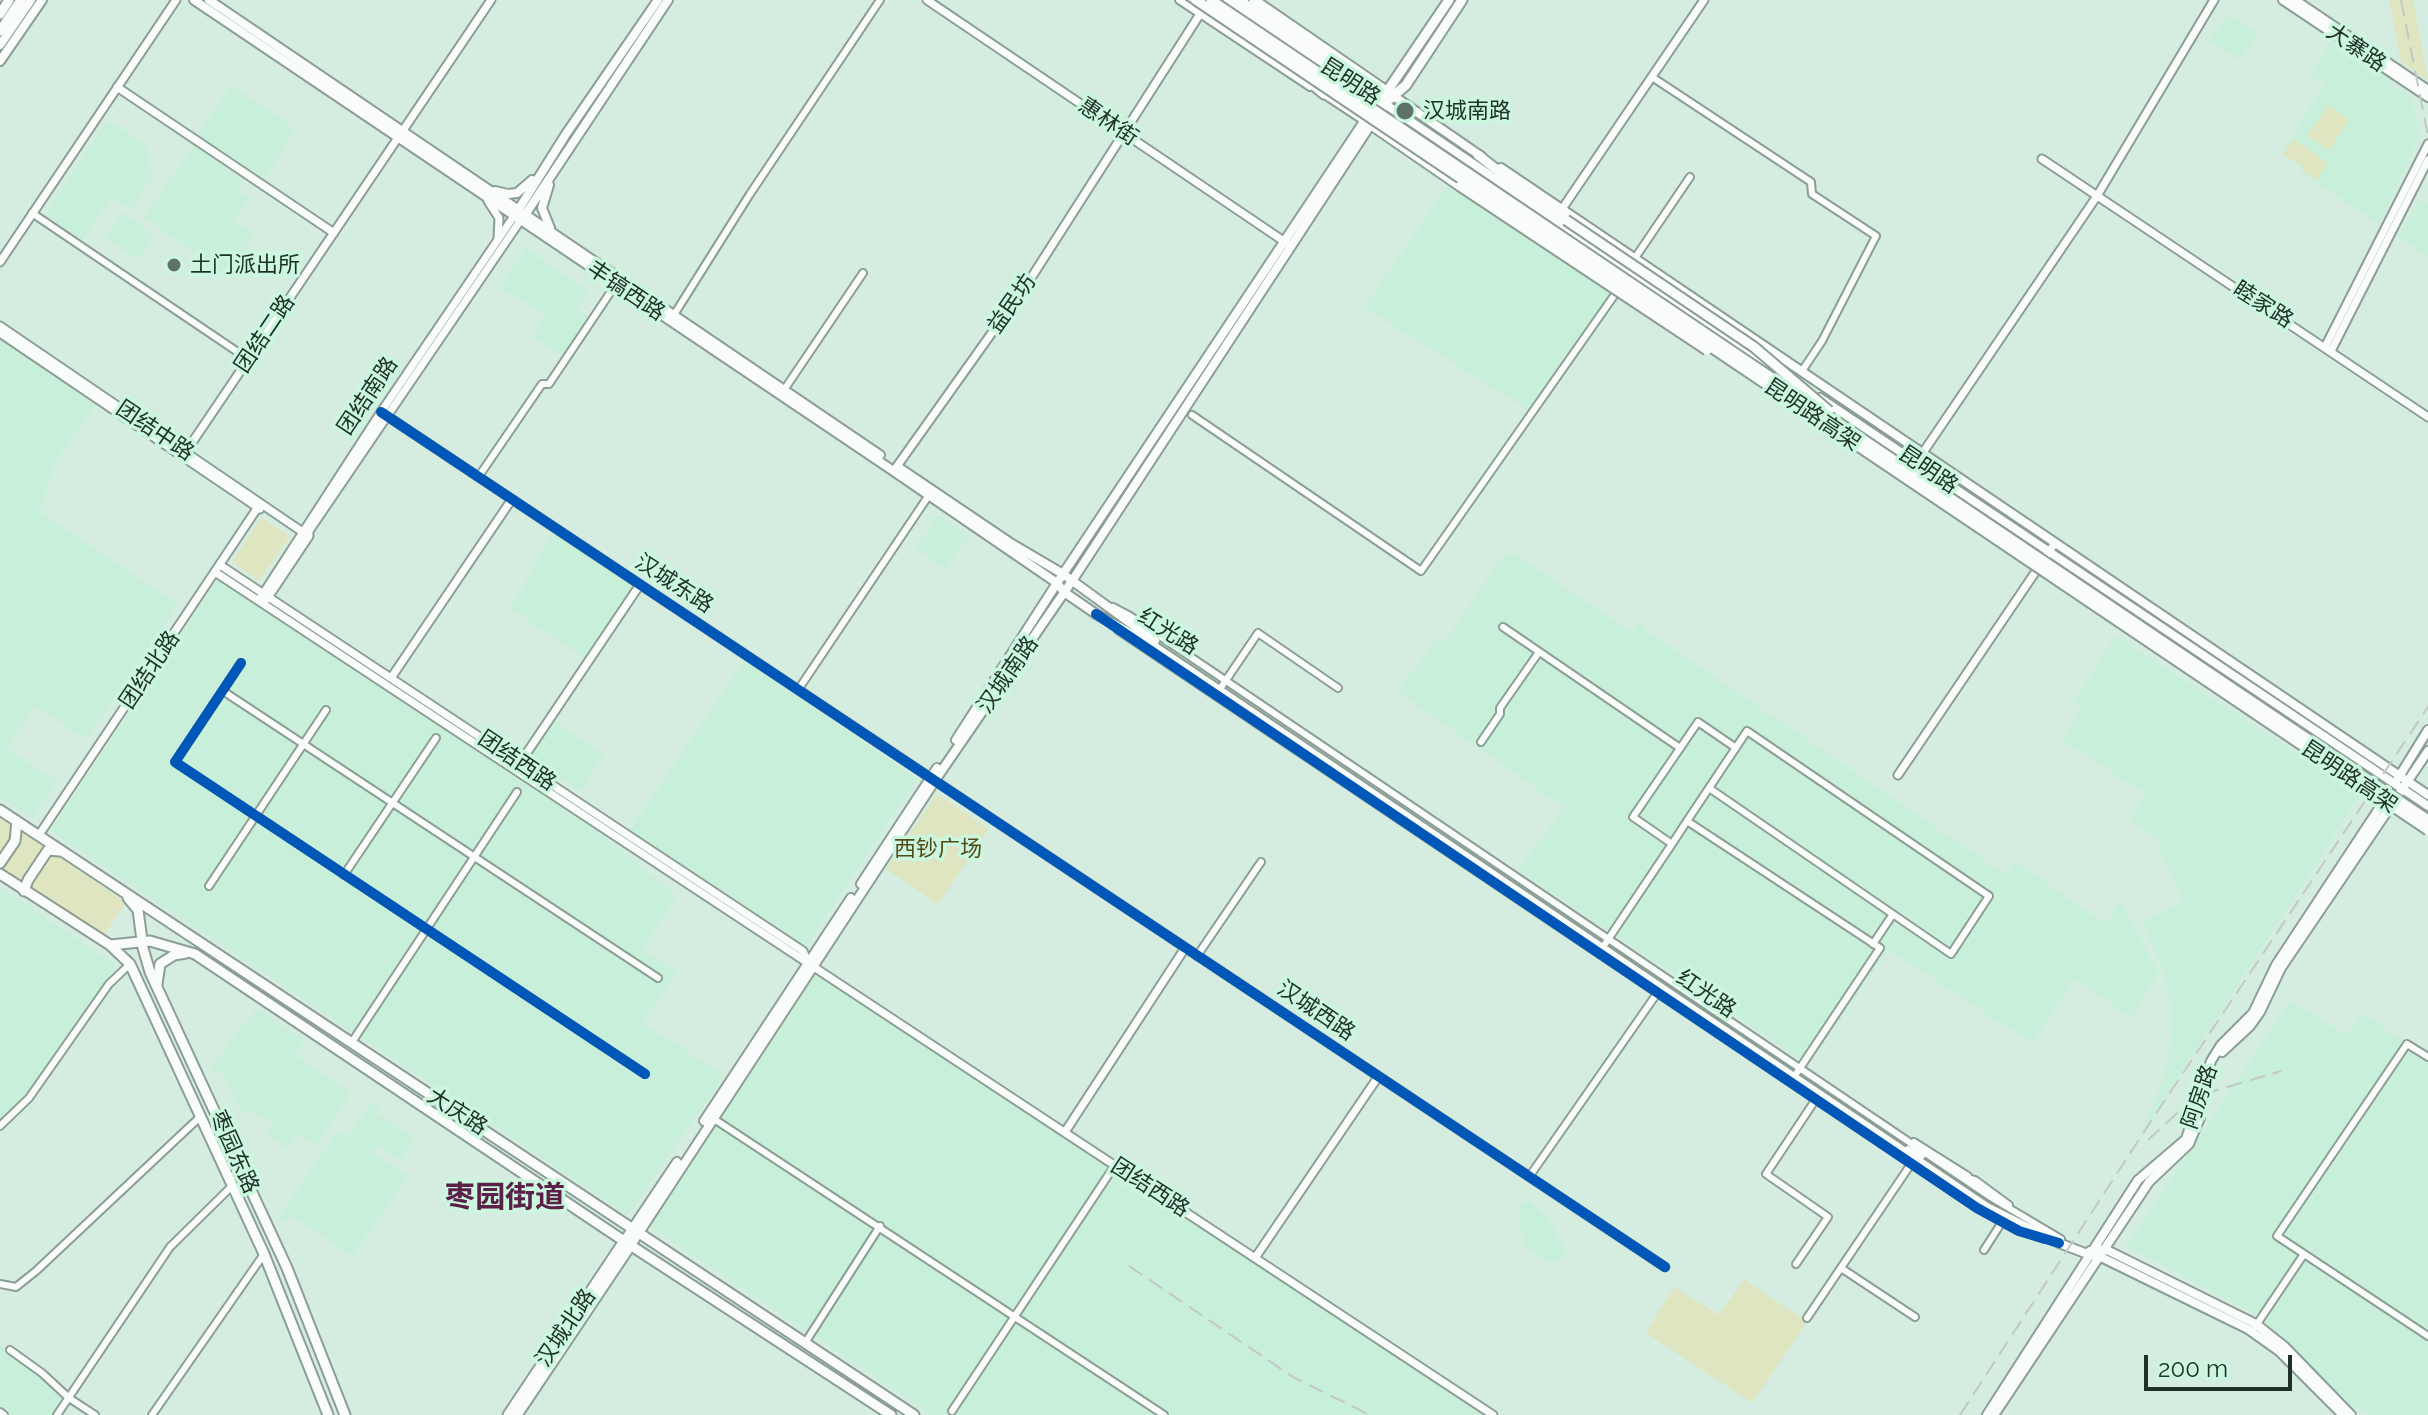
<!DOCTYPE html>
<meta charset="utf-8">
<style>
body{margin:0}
#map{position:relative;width:2428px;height:1415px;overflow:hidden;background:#d5ede0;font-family:Raleway,sans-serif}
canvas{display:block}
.scale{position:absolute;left:2144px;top:1355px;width:148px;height:36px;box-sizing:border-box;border:4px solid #1f3027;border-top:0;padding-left:10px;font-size:24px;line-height:28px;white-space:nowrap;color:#1f3027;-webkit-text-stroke:6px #cbf7df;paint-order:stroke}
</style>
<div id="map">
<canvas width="2428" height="1415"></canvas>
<div class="scale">200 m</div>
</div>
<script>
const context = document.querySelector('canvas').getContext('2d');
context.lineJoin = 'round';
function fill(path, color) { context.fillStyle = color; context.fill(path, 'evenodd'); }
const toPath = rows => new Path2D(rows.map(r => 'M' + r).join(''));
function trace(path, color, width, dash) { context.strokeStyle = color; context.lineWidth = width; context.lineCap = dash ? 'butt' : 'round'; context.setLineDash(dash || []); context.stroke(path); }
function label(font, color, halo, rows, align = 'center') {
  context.font = font + ' Raleway,"Noto Sans SC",sans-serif'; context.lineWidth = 7; context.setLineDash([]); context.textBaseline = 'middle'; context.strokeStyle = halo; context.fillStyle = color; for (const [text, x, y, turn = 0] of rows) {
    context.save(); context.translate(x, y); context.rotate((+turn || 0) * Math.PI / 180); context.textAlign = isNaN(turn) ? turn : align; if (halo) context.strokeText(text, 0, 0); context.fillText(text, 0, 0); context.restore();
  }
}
const built = toPath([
 [2228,13,2258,34,2240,61,2209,41],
 [2332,40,2394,82,2377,109,2393,86,2413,99,2419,138,2379,224,2301,172,2302,168,2282,154,2324,85,2344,97,2311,75],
 [231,85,296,129,263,182,196,137],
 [108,120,146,145,152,178,132,208,111,199,82,240,45,215],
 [194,145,243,181,238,191,249,198,233,220,254,234,228,275,144,217],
 [1450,183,1611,293,1531,412,1364,307],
 [2420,199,2428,204,2428,257,2398,236],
 [123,212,153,236,137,260,105,237],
 [526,249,588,291,576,310,591,319,565,358,533,336,545,315,501,287],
 [0,339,96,405,56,460,40,512,177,604,87,739,34,706,7,749,56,781,33,818,0,797],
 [938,515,969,536,946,569,915,548],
 [553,531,636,587,586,660,511,608],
 [1511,552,1632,632,1639,621,1650,633,2006,875,2015,861,2105,924,2121,901,2159,973,2132,1018,2074,979,2032,1043,1888,949,1809,1065,1519,870,1564,807,1398,692,1437,638,1444,642,1499,561],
 [218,579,598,832,677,896,642,949,677,972,642,1023,724,1075,628,1215,50,831],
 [2115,636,2361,794,2135,1144,2154,1104,2168,1061,2171,1036,2170,1005,2164,971,2142,922,2183,902,2170,870,2158,853,2159,841,2130,820,2146,794,2062,739,2081,709,2073,703],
 [744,660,917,778,805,948,629,831],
 [553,720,604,755,580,791,529,757],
 [0,887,114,964,115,972,26,1098,0,1122],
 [816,973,1345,1323,1482,1415,933,1415,649,1226],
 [2289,1002,2348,1035,2362,1014,2428,1055,2428,1415,2371,1415,2350,1403,2260,1318,2127,1246],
 [256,1009,304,1040,295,1055,351,1093,316,1145,297,1134,287,1149,267,1135,272,1125,251,1111,242,1112,222,1071,215,1075,210,1068],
 [372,1102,379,1108,377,1114,414,1139,401,1159,378,1145,373,1153,408,1176,352,1256,293,1217,283,1223,280,1216,338,1131,347,1137],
 [1529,1200,1550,1220,1567,1255,1548,1263,1524,1245,1518,1211,1522,1204],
 [0,1346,65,1394,54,1411,58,1415,0,1415]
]);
const green = toPath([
 [2389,0,2413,0,2428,81,2401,62],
 [2328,105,2349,120,2329,150,2307,136],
 [2293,139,2328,163,2316,180,2302,171,2304,168,2283,154],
 [261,517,290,536,259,581,232,562],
 [937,794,989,829,938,904,886,869],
 [0,816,126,903,103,936,0,869],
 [1744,1279,1807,1322,1752,1403,1646,1333,1674,1287,1719,1315]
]);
const minor = toPath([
 [1179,0,1310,87],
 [1652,77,1811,182,1812,194,1876,236,1822,341,1802,371],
 [1323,94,1367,123],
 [32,213,248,359],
 [1635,258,1690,177],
 [672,318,750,194,880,0],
 [784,390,863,273],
 [1192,415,1421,571,1618,290],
 [479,476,542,384,549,384,616,284],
 [1113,607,1130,616,1992,1198,2061,1239],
 [1503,627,1680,748],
 [1118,630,1977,1208,2019,1231,2044,1239],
 [241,663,175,762,645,1074],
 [1222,686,1258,633,1338,688],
 [798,690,929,495],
 [223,691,658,978],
 [1481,742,1500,714,1500,708,1539,652],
 [1687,821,1880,948,1796,1074],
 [1672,844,1633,817,1698,722,1736,748],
 [344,875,436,738],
 [209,886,326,710],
 [1605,944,1672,844,1687,821,1747,731,1989,896,1951,954,1709,788],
 [1873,944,1893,914],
 [1197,956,1261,862],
 [352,1042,517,792],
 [2428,1057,2407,1044,2277,1236,2428,1336],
 [711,1117,1164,1415],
 [0,1126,29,1098,109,984,130,964],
 [1914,1142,1968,1176],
 [1908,1149,1922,1156],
 [1529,1177,1658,992],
 [1965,1177,1975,1180,2009,1205],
 [1984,1250,2002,1222],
 [1796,1264,1828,1217,1766,1174,1816,1099],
 [1841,1268,1915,1317],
 [0,1284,16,1287,36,1271,201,1116],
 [1807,1318,1911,1164],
 [2255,1327,2304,1254],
 [805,1343,880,1226],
 [10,1350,42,1373,69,1398,95,1415],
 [952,1411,1115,1165],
 [0,1412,4,1415],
 [57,1415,170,1247,233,1185],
 [152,1415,264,1254]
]);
const tertiary = toPath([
 [927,0,1288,244],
 [117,87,334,233],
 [2042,159,2428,417],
 [488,201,499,218,498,237],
 [1562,209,1704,0],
 [0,262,176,0],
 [0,326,307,535],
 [0,333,260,509],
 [2325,347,2428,144],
 [2331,351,2428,160],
 [381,412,1665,1267],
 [1922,454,2097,196,2214,0],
 [183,456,491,0],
 [895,469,1033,275,1200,14],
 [220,565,803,951,808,962],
 [215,572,1493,1415],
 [261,597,381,412,514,216],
 [267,599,309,536,309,531,520,221],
 [391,678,512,499],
 [520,763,639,586],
 [1898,775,2055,543],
 [39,835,260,504],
 [1065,1132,1185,948],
 [1255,1258,1378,1077]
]);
const secondary = toPath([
 [194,0,889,468,1057,583,1064,592,1096,614,1157,648,1987,1207,2059,1243,2090,1255,2101,1257,2248,1329,2279,1351,2343,1415],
 [209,0,880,455],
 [2283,0,2428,97],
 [2295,0,2428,90],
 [0,45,31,0],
 [0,61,42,0],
 [1395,97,1482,157],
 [1380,110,1384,104,1397,112,1772,367],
 [1501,168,2428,795],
 [549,185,542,208,550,228],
 [495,191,508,194,517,193,532,180],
 [517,212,566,134,658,0],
 [523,218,668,0],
 [1820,398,2428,806],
 [898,467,1012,544,1063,574,1155,641],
 [956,740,1057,583,1371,111],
 [2397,780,2428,730],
 [861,884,937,768],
 [2222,1052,2250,1026,2260,1012,2281,968,2428,751],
 [704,1121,851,898],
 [624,1241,677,1162],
 [631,1245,938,776,1072,581,1373,121],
 [2090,1251,2105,1249,2256,1324,2285,1347,2351,1415],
 [1987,1415,2138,1180,2186,1139,2211,1061,2221,1045,2253,1013,2276,965,2386,798],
 [1994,1415,2149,1182,2189,1144,2200,1118]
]);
const primary = toPath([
 [1228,0,1384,104,1406,85,1462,0],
 [1254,0,1395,97],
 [1384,96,1449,0],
 [0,810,914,1415],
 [0,863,15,841,17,821],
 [0,874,110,945,130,964,264,1254,328,1415],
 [24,891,28,880,48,850,59,851],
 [128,898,138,910,143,948,150,972,287,1268,345,1415],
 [110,945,150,941,195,954,624,1241,891,1415],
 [157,984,160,964,174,955,186,953],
 [508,1415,624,1241],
 [517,1415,631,1245]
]);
const trunk = toPath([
 [1239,0,1311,48,1350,67],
 [0,14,9,0],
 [0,31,21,0],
 [1304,77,1324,94],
 [1370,124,1460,186],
 [1478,155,1524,191,1566,220]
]);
const rail = toPath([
 [2401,0,2428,136],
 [2148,1140,2176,1114,2207,1093,2281,1071],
 [1129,1266,1293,1377,1370,1415],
 [1960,1415,2153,1118,2428,707]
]);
const trunkBridge = toPath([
 [1196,0,2428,830],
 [1211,0,2428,820],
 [1460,186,1707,350],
 [1566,220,1754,347,1829,411]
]);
const cycleway = toPath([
 [381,412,1665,1267],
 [1096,614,1977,1208,2019,1231,2059,1243],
 [241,663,175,762,645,1074]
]);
const markers = [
 [1405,111,10,"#5f7268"],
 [174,265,8,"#5f7268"]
];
const streetNames = [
 ["大寨路",2356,48,34],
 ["昆明路",1350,82,33],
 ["惠林街",1108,122,34],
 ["丰镐西路",626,291,34],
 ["益民坊",1012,304,-55],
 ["睦家路",2263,305,33],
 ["团结二路",265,334,-56],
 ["团结南路",368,396,-56],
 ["昆明路高架",1812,415,34],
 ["团结中路",155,431,34],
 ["昆明路",1928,470,34],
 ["汉城东路",674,584,33],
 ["红光路",1168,632,32],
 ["团结北路",150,670,-56],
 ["汉城南路",1008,675,-55],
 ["团结西路",517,761,34],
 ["昆明路高架",2349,777,34],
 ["红光路",1706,994,34],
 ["汉城西路",1316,1011,34],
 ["阿房路",2200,1097,-71],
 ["大庆路",457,1112,33],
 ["枣园东路",234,1152,66],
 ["团结西路",1150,1188,33],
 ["汉城北路",566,1328,-56]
];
const poiNames = [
 ["汉城南路",1423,111],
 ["土门派出所",190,265]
];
const parkNames = [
 ["西钞广场",938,849]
];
const districtNames = [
 ["枣园街道",505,1198]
];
fill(built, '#c8efd9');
fill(green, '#dfe5c0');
trace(minor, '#8c9e94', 10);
trace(tertiary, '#8c9e94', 11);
trace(secondary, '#8c9e94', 12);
trace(primary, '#8c9e94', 13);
trace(trunk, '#8c9e94', 13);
trace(minor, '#f9fcfa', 6);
trace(tertiary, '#f9fcfa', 7);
trace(secondary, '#f9fcfa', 8);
trace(primary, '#f9fcfa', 9);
trace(trunk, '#f9fcfa', 9);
trace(rail, '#c1c8c5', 2, [16, 8]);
trace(trunkBridge, '#8c9e94', 13, []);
trace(trunkBridge, '#f9fcfa', 9);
trace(cycleway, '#0057b8', 10);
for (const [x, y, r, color] of markers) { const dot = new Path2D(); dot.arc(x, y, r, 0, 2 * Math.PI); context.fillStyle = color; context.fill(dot); trace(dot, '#cbf7df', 3); }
label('22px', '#1f3027', '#cbf7df', streetNames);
label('22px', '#1f3027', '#cbf7df', poiNames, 'left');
label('22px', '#524b19', '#cbf7df', parkNames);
label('bold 30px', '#5a2048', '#cbf7df', districtNames);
</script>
